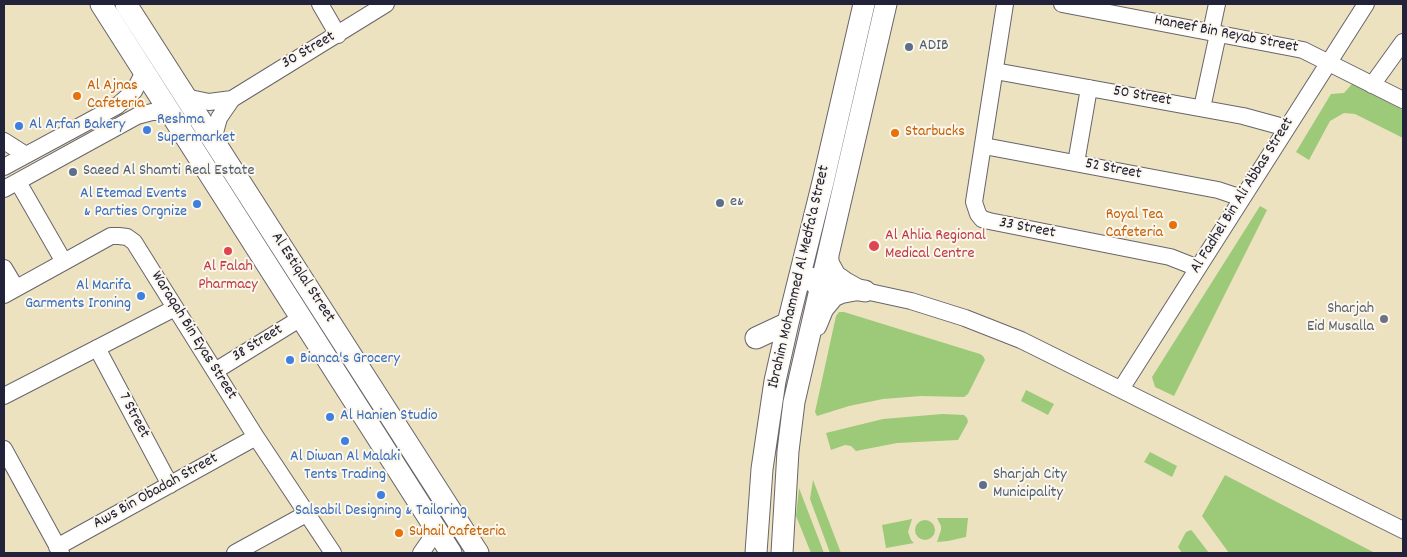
<!DOCTYPE html>
<style>
body{margin:0}
#map{position:relative;width:1407px;height:557px;overflow:hidden;background:#ece2c0;font-family:Dekko,sans-serif}
canvas{display:block}
.frame{position:absolute;inset:0;border:5px solid #22223b;pointer-events:none}
</style>
<div id="map">
<canvas width="1407" height="557"></canvas>
<div class="frame"></div>
</div>
<script>
const context = document.querySelector('canvas').getContext('2d');
context.lineJoin = 'round';
function fill(path, color) { context.fillStyle = color; context.fill(path, 'evenodd'); }
const toPath = rows => new Path2D(rows.map(r => 'M' + r).join(''));
function trace(path, color, width, dash) { context.strokeStyle = color; context.lineWidth = width; context.lineCap = dash ? 'butt' : 'round'; context.setLineDash(dash || []); context.stroke(path); }
function label(font, color, halo, rows, align = 'center') {
  context.font = font + ' Dekko,sans-serif'; context.lineWidth = 4; context.setLineDash([]); context.textBaseline = 'middle'; context.strokeStyle = halo; context.fillStyle = color; for (const [text, x, y, turn = 0] of rows) {
    context.save(); context.translate(x, y); context.rotate((+turn || 0) * Math.PI / 180); context.textAlign = isNaN(turn) ? turn : align; if (halo) context.strokeText(text, 0, 0); context.fillText(text, 0, 0); context.restore();
  }
}
const green = toPath([
 [1352,84,1403,110,1403,138,1355,114,1344,113,1330,121,1309,160,1296,152,1331,94,1344,93],
 [1260,206,1267,210,1174,396,1155,387,1152,377],
 [839,312,844,312,980,354,983,356,985,360,968,394,964,397,921,396,883,399,849,406,817,416,815,412,836,316],
 [1026,390,1054,404,1048,415,1021,401],
 [942,414,964,415,967,418,968,422,958,440,897,443,856,451,851,446,845,445,831,450,826,433,883,419],
 [1150,452,1177,466,1172,477,1144,462],
 [1225,475,1375,553,1229,553,1202,516],
 [813,480,841,553,830,553,810,499],
 [799,488,824,553,811,553,796,516],
 [937,518,968,518,966,537,948,541,937,542,941,530,941,526],
 [912,519,908,532,911,540,914,543,886,548,882,525],
 '915 530a10 10 0 1 1 20 0a10 10 0 1 1-20 0Z',
 [1191,530,1193,532,1209,553,1182,553,1178,547,1186,532]
]);
const minor = toPath([
 [320,4,338,35],
 [1005,4,974,202,978,214,982,219,989,221,1170,257,1198,268],
 [1062,4,1303,50,1403,100],
 [1211,32,1217,4],
 [995,71,1243,116,1287,128],
 [1372,85,1403,42],
 [185,97,209,102,232,99],
 [1202,108,1218,34],
 [213,140,219,118,232,99,386,4],
 [4,141,26,155],
 [984,146,1218,190,1242,198],
 [1076,163,1089,88],
 [4,167,117,106,134,91,144,72],
 [18,182,64,262],
 [4,189,137,116,152,112,170,112],
 [829,250,831,263,837,274,847,281,865,291,911,301,965,318,1021,340,1403,530],
 [4,268,16,288],
 [4,295,111,236,119,236,127,237,134,242,256,437,333,553],
 [818,327,825,310,835,298,842,295,858,292],
 [97,348,170,485],
 [215,371,301,318],
 [1121,389,1366,4],
 [4,396,175,308],
 [4,449,61,553],
 [57,547,256,437],
 [235,553,306,514],
 [421,553,430,540,433,525]
]);
const major = toPath([
 [101,4,451,553],
 [126,4,478,553],
 [810,278,815,283,865,291],
 [756,338,788,323],
 [756,553,762,469,775,381,788,323,823,182,864,4],
 [782,553,788,451,794,402,886,4]
]);
const markers = [
 [909,47,5,"#5c6f8a"],
 [77,96,5,"#e8710a"],
 [19,126,5,"#3f7fe0"],
 [147,130,5,"#3f7fe0"],
 [895,133,5,"#e8710a"],
 [73,172,5,"#5c6f8a"],
 [720,203,5,"#5c6f8a"],
 [197,204,5,"#3f7fe0"],
 [1173,225,5,"#e8710a"],
 [874,246,6,"#e0444e"],
 [228,251,5,"#e0444e"],
 [141,296,5,"#3f7fe0"],
 [1384,319,5,"#6b7280"],
 [290,360,5,"#3f7fe0"],
 [330,417,5,"#3f7fe0"],
 [345,441,5,"#3f7fe0"],
 [983,485,5,"#5c6f8a"],
 [381,495,5,"#3f7fe0"],
 [399,533,5,"#e8710a"]
];
const streetNames = [
 ["Haneef Bin Reyab Street",1226,35,11],
 ["30 Street",309,51,-30],
 ["50 Street",1142,97,10],
 ["52 Street",1113,170,11],
 ["Al Fadhel Bin Ali Abbas Street",1243,196,-58],
 ["33 Street",1027,229,11],
 ["Ibrahim Mohammed Al Medfa'a Street",800,277,-77],
 ["Al Estiqlal Street",302,278,57],
 ["Waraqah Bin Eyas Street",193,336,58],
 ["38 Street",258,344,-32],
 ["7 Street",133,416,62],
 ["Aws Bin Obadah Street",156,492,-29]
];
const serviceNames = [
 ["ADIB",919,47],
 ["Saeed Al Shamti Real Estate",83,172],
 ["e&",730,203],
 ["Sharjah City",993,476],
 ["Municipality",993,494]
];
const foodNames = [
 ["Al Ajnas",87,87],
 ["Cafeteria",87,105],
 ["Starbucks",905,133],
 ["Royal Tea",1163,216,"right"],
 ["Cafeteria",1163,234,"right"],
 ["Suhail Cafeteria",409,533]
];
const shopNames = [
 ["Reshma",157,121],
 ["Supermarket",157,139],
 ["Al Arfan Bakery",29,126],
 ["Al Etemad Events",187,195,"right"],
 ["& Parties Orgnize",187,213,"right"],
 ["Al Marifa",131,287,"right"],
 ["Garments Ironing",131,305,"right"],
 ["Bianca's Grocery",300,360],
 ["Al Hanien Studio",340,417],
 ["Al Diwan Al Malaki",345,458,"center"],
 ["Tents Trading",345,476,"center"],
 ["Salsabil Designing & Tailoring",381,512,"center"]
];
const healthNames = [
 ["Al Ahlia Regional",885,237],
 ["Medical Centre",885,255],
 ["Al Falah",228,268,"center"],
 ["Pharmacy",228,286,"center"]
];
const worshipNames = [
 ["Sharjah",1374,310],
 ["Eid Musalla",1374,328]
];
fill(green, '#9cca78');
trace(minor, '#69656a', 18);
trace(major, '#69656a', 23);
trace(minor, '#fff', 16);
trace(major, '#fff', 21);
for (const [x, y, r, color] of markers) { const dot = new Path2D(); dot.arc(x, y, r, 0, 2 * Math.PI); context.fillStyle = color; context.fill(dot); trace(dot, '#fbf7ec', 2); }
label('16px', '#22223b', '#fbf7ec', streetNames);
label('16px', '#4e5e75', '#fbf7ec', serviceNames, 'left');
label('16px', '#c56008', '#fbf7ec', foodNames, 'left');
label('16px', '#366cbe', '#fbf7ec', shopNames, 'left');
label('16px', '#be3a42', '#fbf7ec', healthNames, 'left');
label('16px', '#5b616d', '#fbf7ec', worshipNames, 'right');
</script>
